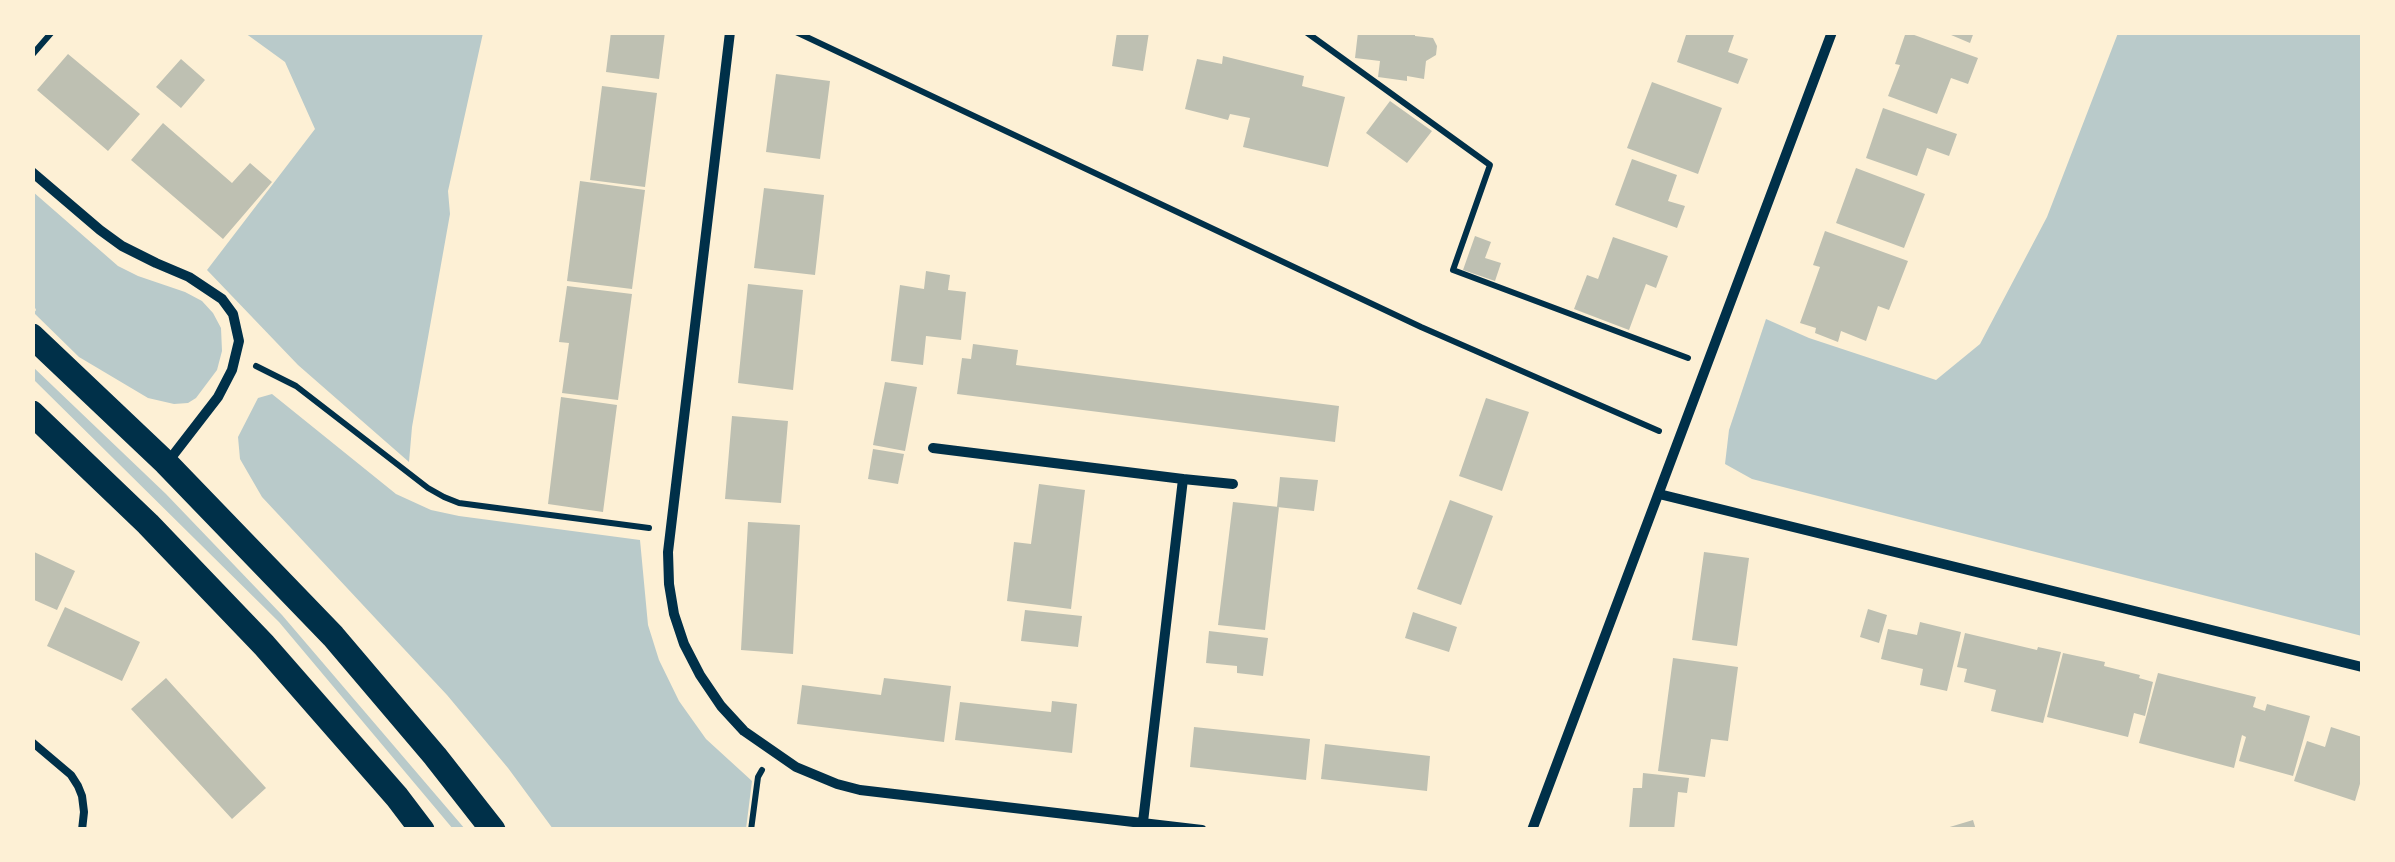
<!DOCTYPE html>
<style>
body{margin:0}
#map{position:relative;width:2395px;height:862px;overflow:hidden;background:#fdf0d5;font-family:"PT Serif",serif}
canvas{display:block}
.frame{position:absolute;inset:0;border:35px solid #fdf0d5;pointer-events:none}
</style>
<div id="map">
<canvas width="2395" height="862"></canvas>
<div class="frame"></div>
</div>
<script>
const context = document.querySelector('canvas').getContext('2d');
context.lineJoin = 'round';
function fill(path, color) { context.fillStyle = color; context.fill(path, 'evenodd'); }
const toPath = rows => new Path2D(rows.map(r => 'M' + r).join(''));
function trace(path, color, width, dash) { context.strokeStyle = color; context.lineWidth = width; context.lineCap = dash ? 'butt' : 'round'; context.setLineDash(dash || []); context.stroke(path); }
const green = toPath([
 [245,33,483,33,448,191,450,214,412,427,409,462,298,365,207,270,315,129,285,62],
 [2118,33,2362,33,2362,636,1752,479,1725,464,1729,430,1766,319,1809,338,1936,380,1980,344,2047,217],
 [32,191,118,266,138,276,185,292,202,301,213,313,221,328,222,351,217,370,196,398,188,403,174,404,148,398,79,357,34,313,36,310,32,301],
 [32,366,166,494,282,615,465,829,453,829,279,622,33,379],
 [272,394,396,494,431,510,459,516,640,540,648,625,659,660,679,701,706,739,752,781,746,829,553,829,508,768,447,695,262,497,240,459,238,437,258,398]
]);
const building = toPath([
 [611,32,665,32,659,79,606,72],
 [1117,32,1149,32,1143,71,1112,66],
 [1358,32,1415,32,1415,36,1433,38,1437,46,1436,55,1426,61,1424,79,1407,76,1407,81,1378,77,1380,61,1355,58],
 [1687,32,1735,32,1728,52,1748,59,1738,84,1677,62],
 [1906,32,1978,58,1968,84,1951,78,1937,114,1888,96,1900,65,1895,64],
 [1944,32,1974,32,1970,43],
 [68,54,140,114,108,151,37,90],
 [1223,56,1304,76,1302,86,1345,97,1328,167,1243,147,1250,118,1230,114,1228,120,1185,109,1197,59,1222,64],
 [181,59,205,80,181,108,156,87],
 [776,74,830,81,820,159,766,152],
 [1652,82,1722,108,1698,174,1627,148],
 [602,86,657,93,645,187,590,180],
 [1390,101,1432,131,1407,163,1366,133],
 [1883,108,1957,134,1949,156,1927,148,1917,176,1866,158],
 [163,123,232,183,250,163,272,182,223,239,131,160],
 [1632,159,1677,175,1668,201,1685,206,1677,228,1615,205],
 [1856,168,1925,194,1904,248,1836,223],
 [580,181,645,190,632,289,567,281],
 [764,188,824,195,815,275,754,268],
 [1825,231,1908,261,1889,310,1878,306,1866,341,1841,331,1838,342,1815,333,1816,328,1800,323,1820,267,1813,265],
 [1475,236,1491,242,1485,258,1501,263,1495,281,1463,270],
 [1613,237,1668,256,1656,288,1646,284,1629,330,1574,309,1587,275,1598,279],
 [926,271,950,275,948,290,966,292,961,340,926,336,923,365,891,361,900,285,924,289],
 [748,284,803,290,793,390,738,383],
 [567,286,632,294,618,400,562,393,569,343,559,342],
 [973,344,1018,350,1016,365,1339,406,1335,442,957,394,962,358,971,359],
 [885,382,917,387,905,451,873,445],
 [561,397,617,405,603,512,548,504],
 [1486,398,1529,412,1502,491,1459,476],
 [732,416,788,421,781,503,725,499],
 [873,449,904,454,898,484,868,479],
 [1280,477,1318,480,1314,511,1277,507],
 [1039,484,1085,490,1071,609,1007,601,1014,542,1031,544],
 [1450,500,1493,516,1461,605,1417,589],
 [1233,502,1279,507,1265,630,1218,625],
 [748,522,800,525,793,654,741,650],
 [32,551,75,571,57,610,32,599],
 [1704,552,1749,558,1737,646,1692,640],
 [65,607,140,642,122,681,47,646],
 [1868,609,1887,615,1879,643,1860,637],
 [1025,610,1082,616,1078,647,1021,641],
 [1413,612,1457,627,1449,652,1405,638],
 [1920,622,1961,632,1947,691,1920,685,1923,669,1881,659,1888,629,1917,635],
 [1209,631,1268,638,1263,676,1237,673,1237,666,1206,663],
 [1965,633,2037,650,2038,647,2061,652,2043,723,1991,711,1996,690,1964,682,1967,669,1957,667],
 [2063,653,2105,662,2104,666,2140,675,2139,678,2153,682,2145,716,2134,713,2128,737,2047,717],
 [1673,658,1738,667,1728,741,1711,739,1705,777,1658,771],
 [2158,673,2256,697,2253,707,2265,711,2267,704,2310,716,2293,776,2239,761,2246,737,2242,735,2234,768,2139,743],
 [166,678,266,788,232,819,131,709],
 [884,678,951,686,944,742,797,724,802,685,881,695],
 [1052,701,1077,704,1072,753,955,740,960,702,1051,712],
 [1194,727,1310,739,1306,780,1190,767],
 [2331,727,2362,737,2362,777,2355,801,2294,781,2307,741,2325,747],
 [1325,744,1430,756,1427,791,1321,779],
 [1643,773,1689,778,1687,793,1678,792,1674,830,1629,830,1633,788,1642,788],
 [1973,820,1976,830,1943,830,1943,829]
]);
const path = toPath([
 [796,32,1421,327,1659,431],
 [1306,32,1490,165,1453,270,1688,358],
 [32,55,52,32],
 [256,366,296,386,428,488,444,497,459,503,649,528],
 [751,830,758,777,762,770]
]);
const service = toPath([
 [32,742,71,775,78,786,82,796,84,812,82,830]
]);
const minor = toPath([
 [730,32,668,552,669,584,674,614,684,644,700,675,721,706,744,731,796,767,837,784,860,790,1202,830],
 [32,172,100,230,122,246,156,263,189,277,222,299,233,314,239,341,232,370,218,397,167,463],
 [933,448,1183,479,1143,822],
 [1183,479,1233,484],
 [1659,494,2362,667],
 [1532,830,1832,32]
]);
const primary = toPath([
 [32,336,166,463,333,636,435,756,493,830],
 [32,413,148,524,264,645,397,797,422,830]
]);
fill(green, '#b9caca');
fill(building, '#bec0b2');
trace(path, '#003049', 6);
trace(service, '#003049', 8);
trace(minor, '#003049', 10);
trace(primary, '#003049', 25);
</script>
